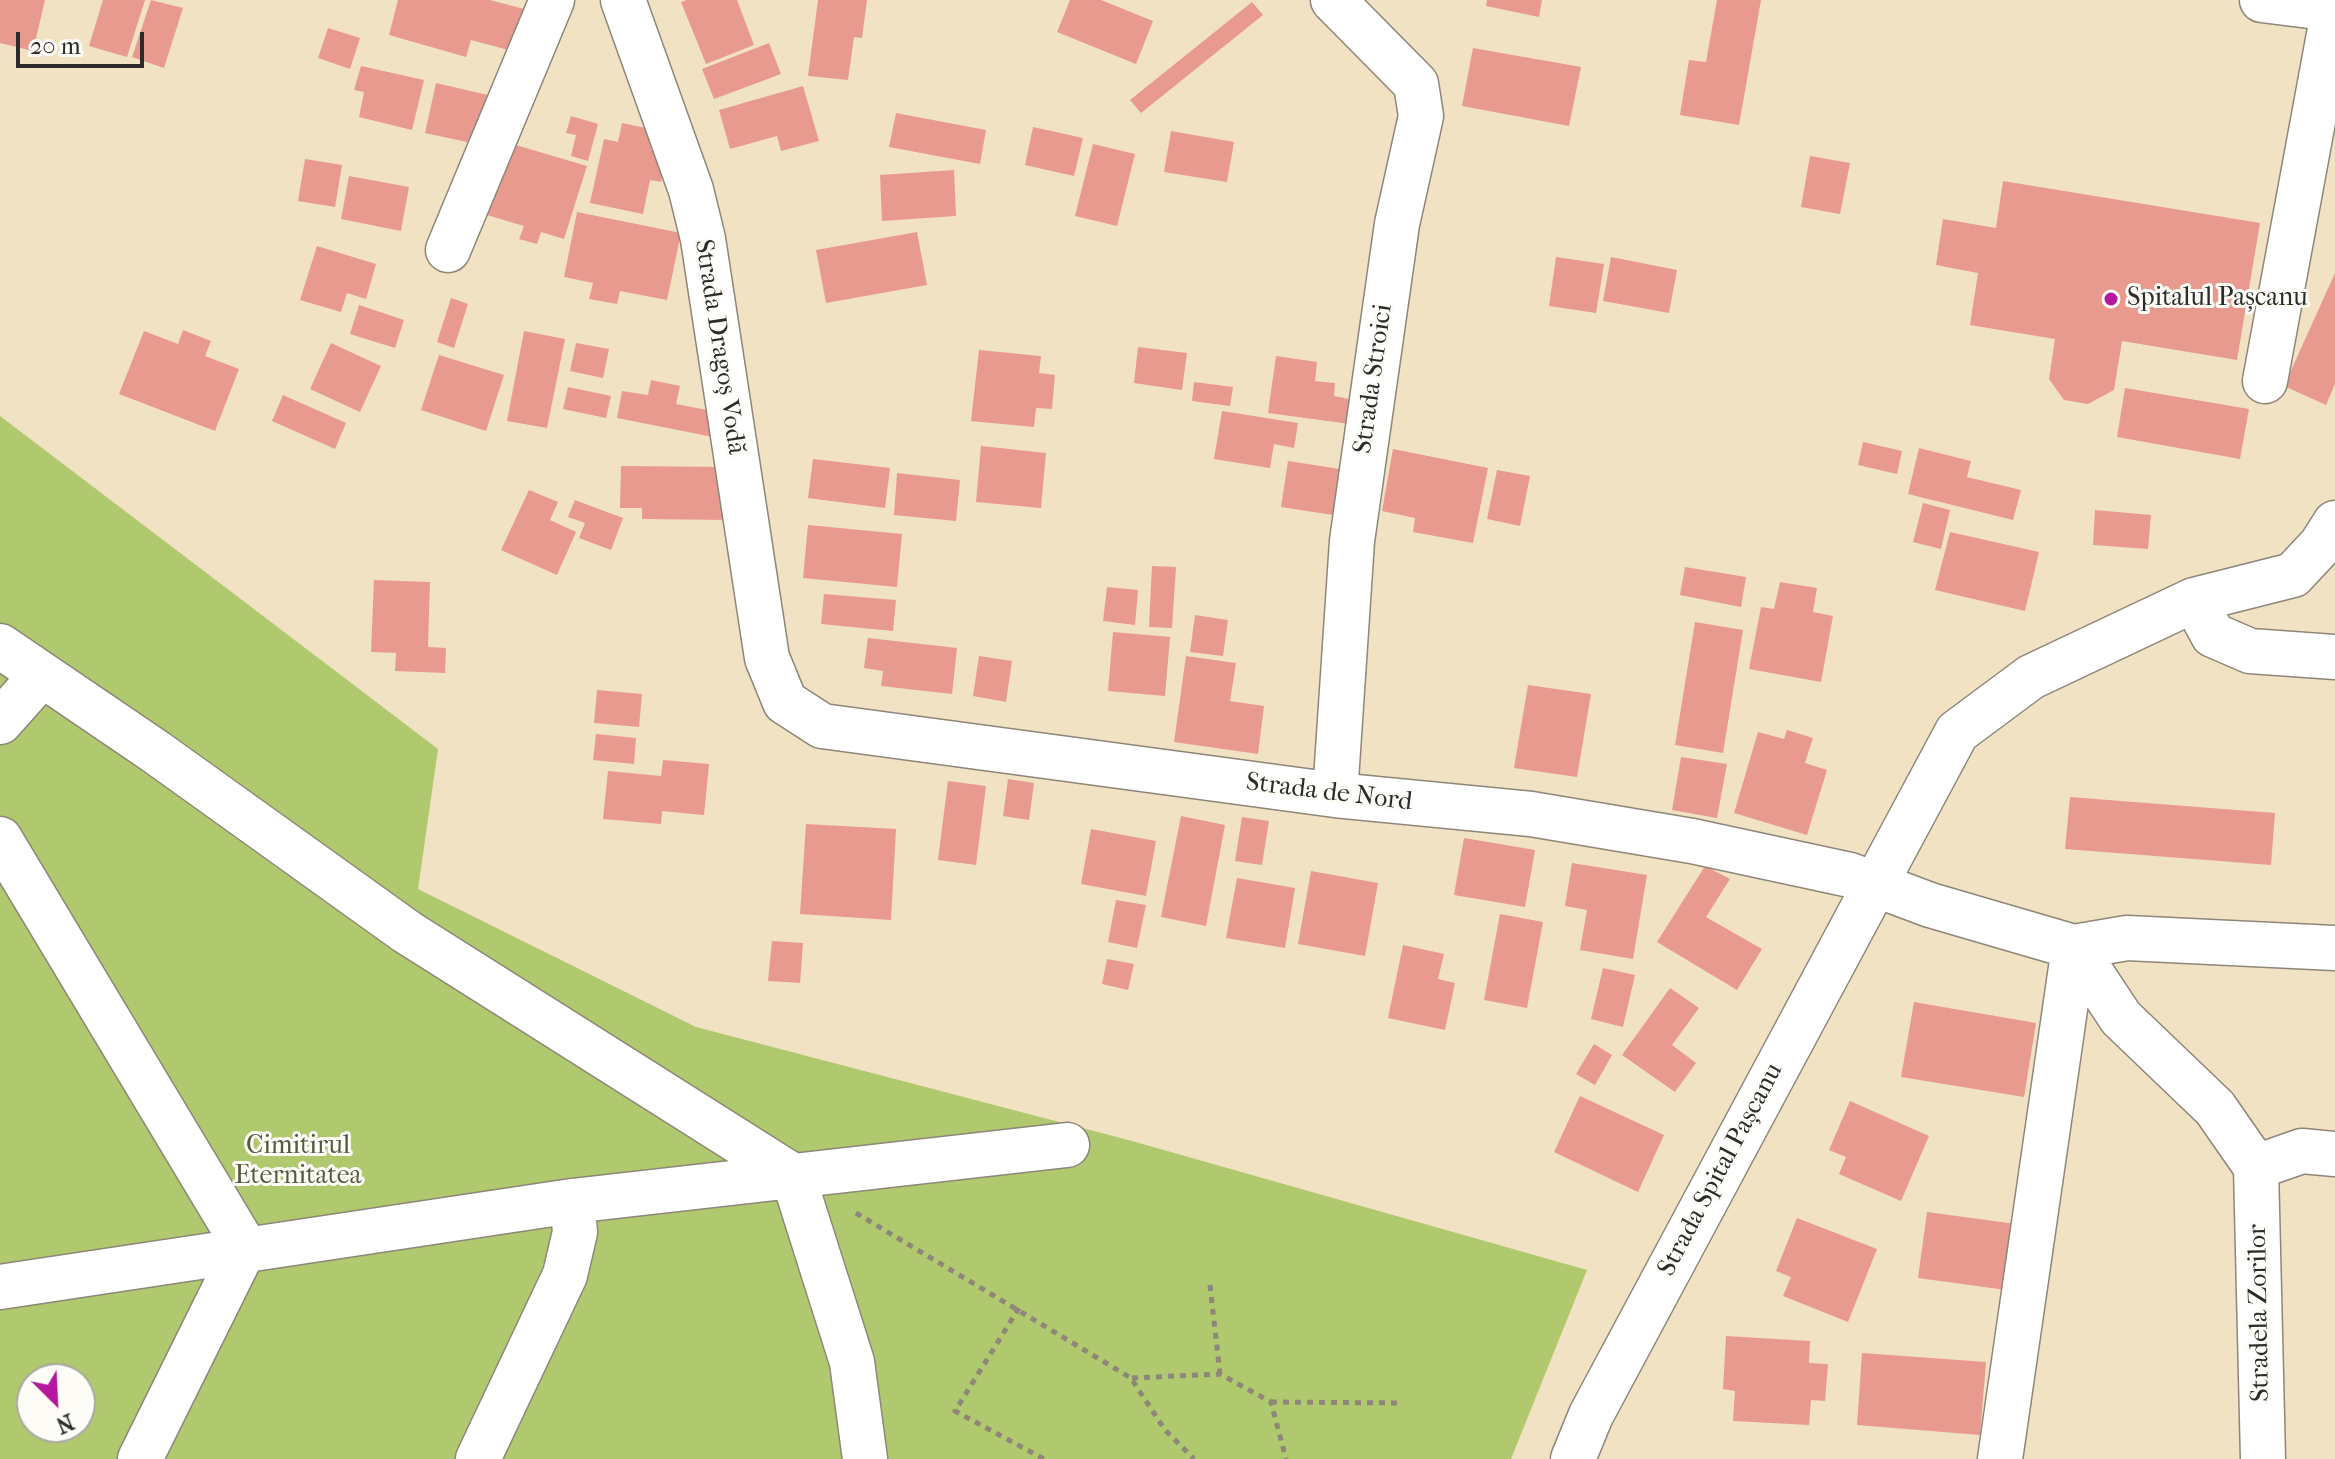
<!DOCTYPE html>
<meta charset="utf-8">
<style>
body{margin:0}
#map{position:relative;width:2335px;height:1459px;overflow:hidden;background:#f1e2c4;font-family:"IM FELL French Canon",serif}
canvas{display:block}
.north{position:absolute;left:16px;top:1363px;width:80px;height:80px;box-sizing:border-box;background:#fdfcf7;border:2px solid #a9a8a5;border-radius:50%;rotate:156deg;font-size:22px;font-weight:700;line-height:32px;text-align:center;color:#2b2b2b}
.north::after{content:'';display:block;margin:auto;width:28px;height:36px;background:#b5179e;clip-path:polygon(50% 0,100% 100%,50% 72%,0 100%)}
.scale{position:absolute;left:16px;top:32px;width:128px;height:36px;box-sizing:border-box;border:4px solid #2b2b2b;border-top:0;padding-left:10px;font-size:24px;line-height:28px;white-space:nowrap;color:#2b2b2b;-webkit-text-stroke:6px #fdfcf7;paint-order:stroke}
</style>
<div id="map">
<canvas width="2335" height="1459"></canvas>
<div class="north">N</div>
<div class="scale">20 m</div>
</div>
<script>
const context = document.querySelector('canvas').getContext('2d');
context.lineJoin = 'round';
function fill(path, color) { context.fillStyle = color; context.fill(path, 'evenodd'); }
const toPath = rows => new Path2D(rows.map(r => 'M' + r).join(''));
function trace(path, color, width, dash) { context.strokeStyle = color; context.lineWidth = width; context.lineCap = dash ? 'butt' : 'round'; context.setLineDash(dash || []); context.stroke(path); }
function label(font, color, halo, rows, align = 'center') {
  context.font = font + ' "IM FELL French Canon",serif'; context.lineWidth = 6; context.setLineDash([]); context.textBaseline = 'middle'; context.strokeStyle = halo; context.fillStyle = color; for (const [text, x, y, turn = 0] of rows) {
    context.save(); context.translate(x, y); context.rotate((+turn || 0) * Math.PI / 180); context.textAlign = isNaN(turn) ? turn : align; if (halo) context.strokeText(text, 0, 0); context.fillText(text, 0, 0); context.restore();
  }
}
const green = toPath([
 [0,416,438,749,418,889,696,1027,1132,1141,1587,1270,1511,1459,0,1459],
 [32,1379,80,1379,80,1427,32,1427]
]);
const building = toPath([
 [0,0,45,0,33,51,0,43],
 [103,0,145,0,127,57,89,46],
 [151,0,183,8,164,68,132,57],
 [398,0,490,0,524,9,512,51,471,40,466,57,389,35],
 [687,0,737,0,754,45,706,64,681,2],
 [818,0,867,0,862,38,854,37,848,80,808,76],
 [1070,0,1101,0,1153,21,1136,64,1057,32],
 [1487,0,1542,0,1539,17,1486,6],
 [1717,0,1761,0,1739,125,1680,115,1689,60,1706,62],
 [1252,2,1263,15,1141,113,1130,100],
 [328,28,360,38,350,69,318,58],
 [769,43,781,74,714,99,702,69],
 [1473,48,1581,67,1569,126,1462,106],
 [361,66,424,80,412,130,359,117,364,92,354,90],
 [436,83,492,96,481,145,425,133],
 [803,86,819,141,781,151,777,136,730,149,719,110],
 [896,113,986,130,980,164,889,147],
 [571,116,598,124,588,161,571,156,576,135,566,133],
 [622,123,655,130,651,150,667,154,661,182,650,180,643,214,590,203,604,139,618,142],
 [1033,127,1083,138,1074,176,1025,165],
 [1171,131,1234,142,1227,182,1164,172],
 [509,143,587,166,564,239,541,232,537,244,519,239,524,226,487,215],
 [1093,144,1135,154,1117,226,1075,216],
 [1810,156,1850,163,1840,214,1801,207],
 [305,159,342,165,335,207,298,201],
 [954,170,956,216,882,221,880,175],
 [349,176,409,187,401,231,341,219],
 [2003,181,2260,223,2237,360,2122,341,2114,390,2088,404,2064,400,2049,379,2055,339,1970,325,1978,273,1936,265,1943,219,1996,228],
 [577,212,681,233,667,300,620,291,617,304,589,299,593,283,564,277],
 [917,232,927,285,826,303,816,250],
 [317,246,376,264,366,299,347,293,341,312,300,300],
 [1556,257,1604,264,1596,313,1549,306],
 [1611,257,1677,270,1669,313,1603,301],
 [2335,273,2335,384,2326,405,2284,386],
 [451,298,468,304,454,348,437,342],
 [359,305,404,320,395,348,350,334],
 [183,330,211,341,205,356,239,369,215,431,119,394,144,331,178,344],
 [524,331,565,339,547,428,507,421],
 [331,343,381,366,360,412,310,389],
 [576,343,609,349,603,378,570,371],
 [1138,347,1187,353,1182,390,1134,383],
 [979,350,1041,356,1039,373,1055,375,1052,409,1036,408,1034,427,971,421],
 [439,355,504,375,486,431,421,410],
 [1276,356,1317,362,1315,381,1335,383,1334,396,1354,400,1350,424,1268,413],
 [651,380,680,386,676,404,723,413,718,438,617,418,622,391,648,395],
 [1194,382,1233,387,1230,406,1192,401],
 [568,387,611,396,606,418,563,409],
 [2125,388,2249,409,2240,459,2117,437],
 [283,395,346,423,335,449,272,421],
 [1222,411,1298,423,1294,448,1274,444,1270,468,1214,459],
 [1863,442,1902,451,1897,474,1858,465],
 [981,446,1046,453,1041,508,976,502],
 [1919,448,1971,461,1967,477,2021,490,2013,520,1908,494],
 [1393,449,1488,468,1473,543,1413,532,1415,518,1382,511],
 [813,459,890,468,885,508,808,498],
 [1288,461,1353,471,1346,517,1281,507],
 [621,466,729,467,728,520,642,519,642,508,620,508],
 [1497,470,1530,476,1520,526,1487,519],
 [897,473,960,480,956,521,894,515],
 [529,490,558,502,550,520,576,532,557,575,501,550],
 [575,500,623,518,611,550,579,538,585,523,568,517],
 [1923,503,1950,510,1941,549,1913,542],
 [2095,510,2151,515,2148,549,2093,545],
 [808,525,902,534,897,587,803,578],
 [1950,532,2039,552,2025,611,1935,590],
 [1152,566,1176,567,1172,628,1149,627],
 [1685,567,1746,577,1741,607,1680,595],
 [374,580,430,582,428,647,446,648,445,673,395,671,396,653,371,652],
 [1780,582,1817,588,1813,612,1833,616,1821,682,1749,669,1761,607,1774,609],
 [1107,587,1138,590,1135,625,1103,621],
 [824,594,896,600,893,631,821,624],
 [1195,615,1228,620,1223,656,1190,652],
 [1695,622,1743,630,1723,753,1675,745],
 [1113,632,1170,637,1165,696,1108,691],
 [868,638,957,648,952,694,881,686,883,671,864,668],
 [979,656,1012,661,1006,702,973,696],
 [1186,656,1236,663,1230,701,1264,706,1258,754,1174,742],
 [1528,685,1591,694,1577,777,1514,768],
 [597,690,642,694,639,727,594,723],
 [1787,730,1813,738,1805,763,1827,770,1807,835,1734,813,1758,732,1784,739],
 [596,734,636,738,634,764,593,760],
 [1681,757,1727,764,1717,818,1672,810],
 [663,760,709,764,704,815,662,811,661,824,603,819,608,771,661,776],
 [1008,779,1034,783,1029,820,1003,816],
 [948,781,986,786,976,865,938,860],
 [2070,797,2275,813,2271,865,2065,849],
 [1181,816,1225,825,1206,926,1161,917],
 [1242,817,1269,821,1262,865,1235,861],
 [806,824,896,829,891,920,800,914],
 [1091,829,1156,841,1146,896,1081,884],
 [1464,838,1535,850,1525,907,1454,895],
 [1572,863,1647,875,1633,959,1580,950,1587,910,1565,906],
 [1705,866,1730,879,1706,917,1762,949,1737,990,1657,942],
 [1311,871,1378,883,1365,956,1298,944],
 [1237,878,1295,888,1285,948,1226,938],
 [1116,900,1146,905,1137,948,1108,942],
 [1500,914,1543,922,1527,1008,1484,1000],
 [772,941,803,943,800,983,768,981],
 [1403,945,1444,954,1438,979,1455,983,1445,1030,1388,1018],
 [1107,959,1134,964,1128,990,1102,984],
 [1603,968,1635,975,1623,1027,1591,1019],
 [1670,988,1699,1008,1672,1045,1696,1063,1675,1092,1622,1055],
 [1914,1002,2036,1023,2024,1097,1901,1077],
 [1594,1044,1612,1055,1595,1085,1576,1074],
 [1580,1096,1664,1135,1638,1192,1554,1152],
 [1850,1101,1929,1136,1901,1201,1839,1174,1846,1157,1829,1150],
 [1927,1212,2016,1224,2006,1290,1918,1278],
 [1797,1218,1877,1249,1848,1322,1783,1296,1791,1277,1776,1271],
 [1726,1336,1810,1341,1809,1363,1828,1364,1825,1401,1811,1400,1809,1425,1733,1421,1735,1391,1723,1389],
 [1862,1353,1986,1362,1980,1435,1857,1425]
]);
const path = toPath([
 [856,1213,1131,1378,1165,1430,1194,1459],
 [1210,1285,1220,1374],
 [1019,1308,955,1411,1044,1459],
 [1132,1378,1220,1374,1271,1402,1286,1459],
 [1271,1402,1403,1403]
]);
const minor = toPath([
 [623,0,691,190,703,239,767,658,785,702,822,726,1335,795,1531,814,1692,841,1850,875,1930,905,2074,947,2127,938,2335,948],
 [1333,0,1416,84,1421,116,1397,224,1352,541,1335,795],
 [2262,0,2333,9],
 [448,250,552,0],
 [2265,381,2335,2],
 [2194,600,2213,635,2250,651,2335,657],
 [0,646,156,752,407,932,793,1176,852,1362,865,1459],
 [0,722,41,676],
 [0,839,245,1247,140,1459],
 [2074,947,2121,1018,2215,1108,2256,1167,2302,1151,2335,1154],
 [2256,1167,2263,1459],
 [0,1287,572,1201,1067,1145],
 [478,1459,565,1275,575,1232,572,1201],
 [1573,1459,1591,1415,1957,732,2031,677,2194,600,2293,575,2321,545,2335,523],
 [2000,1459,2074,947]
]);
const markers = [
 [2111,299,8,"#b5179e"]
];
const poiNames = [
 ["Spitalul Pașcanu",2127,299]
];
const streetNames = [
 ["Strada Dragoș Vodă",719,347,81],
 ["Strada Stroici",1374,379,-82],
 ["Strada de Nord",1329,793,7],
 ["Strada Spital Pașcanu",1721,1170,-62],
 ["Stradela Zorilor",2260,1313,-91]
];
const parkNames = [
 ["Cimitirul",298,1147],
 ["Eternitatea",298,1177]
];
fill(green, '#b0c86e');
fill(building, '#e99a8f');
trace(minor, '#8e8678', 47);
trace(path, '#8e8678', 5, [6, 6]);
trace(minor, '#fff', 44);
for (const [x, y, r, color] of markers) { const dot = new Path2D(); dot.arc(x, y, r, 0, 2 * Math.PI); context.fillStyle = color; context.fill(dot); trace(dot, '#fdfcf7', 3); }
label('26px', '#2b2b2b', '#fdfcf7', poiNames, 'left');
label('26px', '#2b2b2b', '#fdfcf7', streetNames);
label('26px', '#535a3f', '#fdfcf7', parkNames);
</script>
